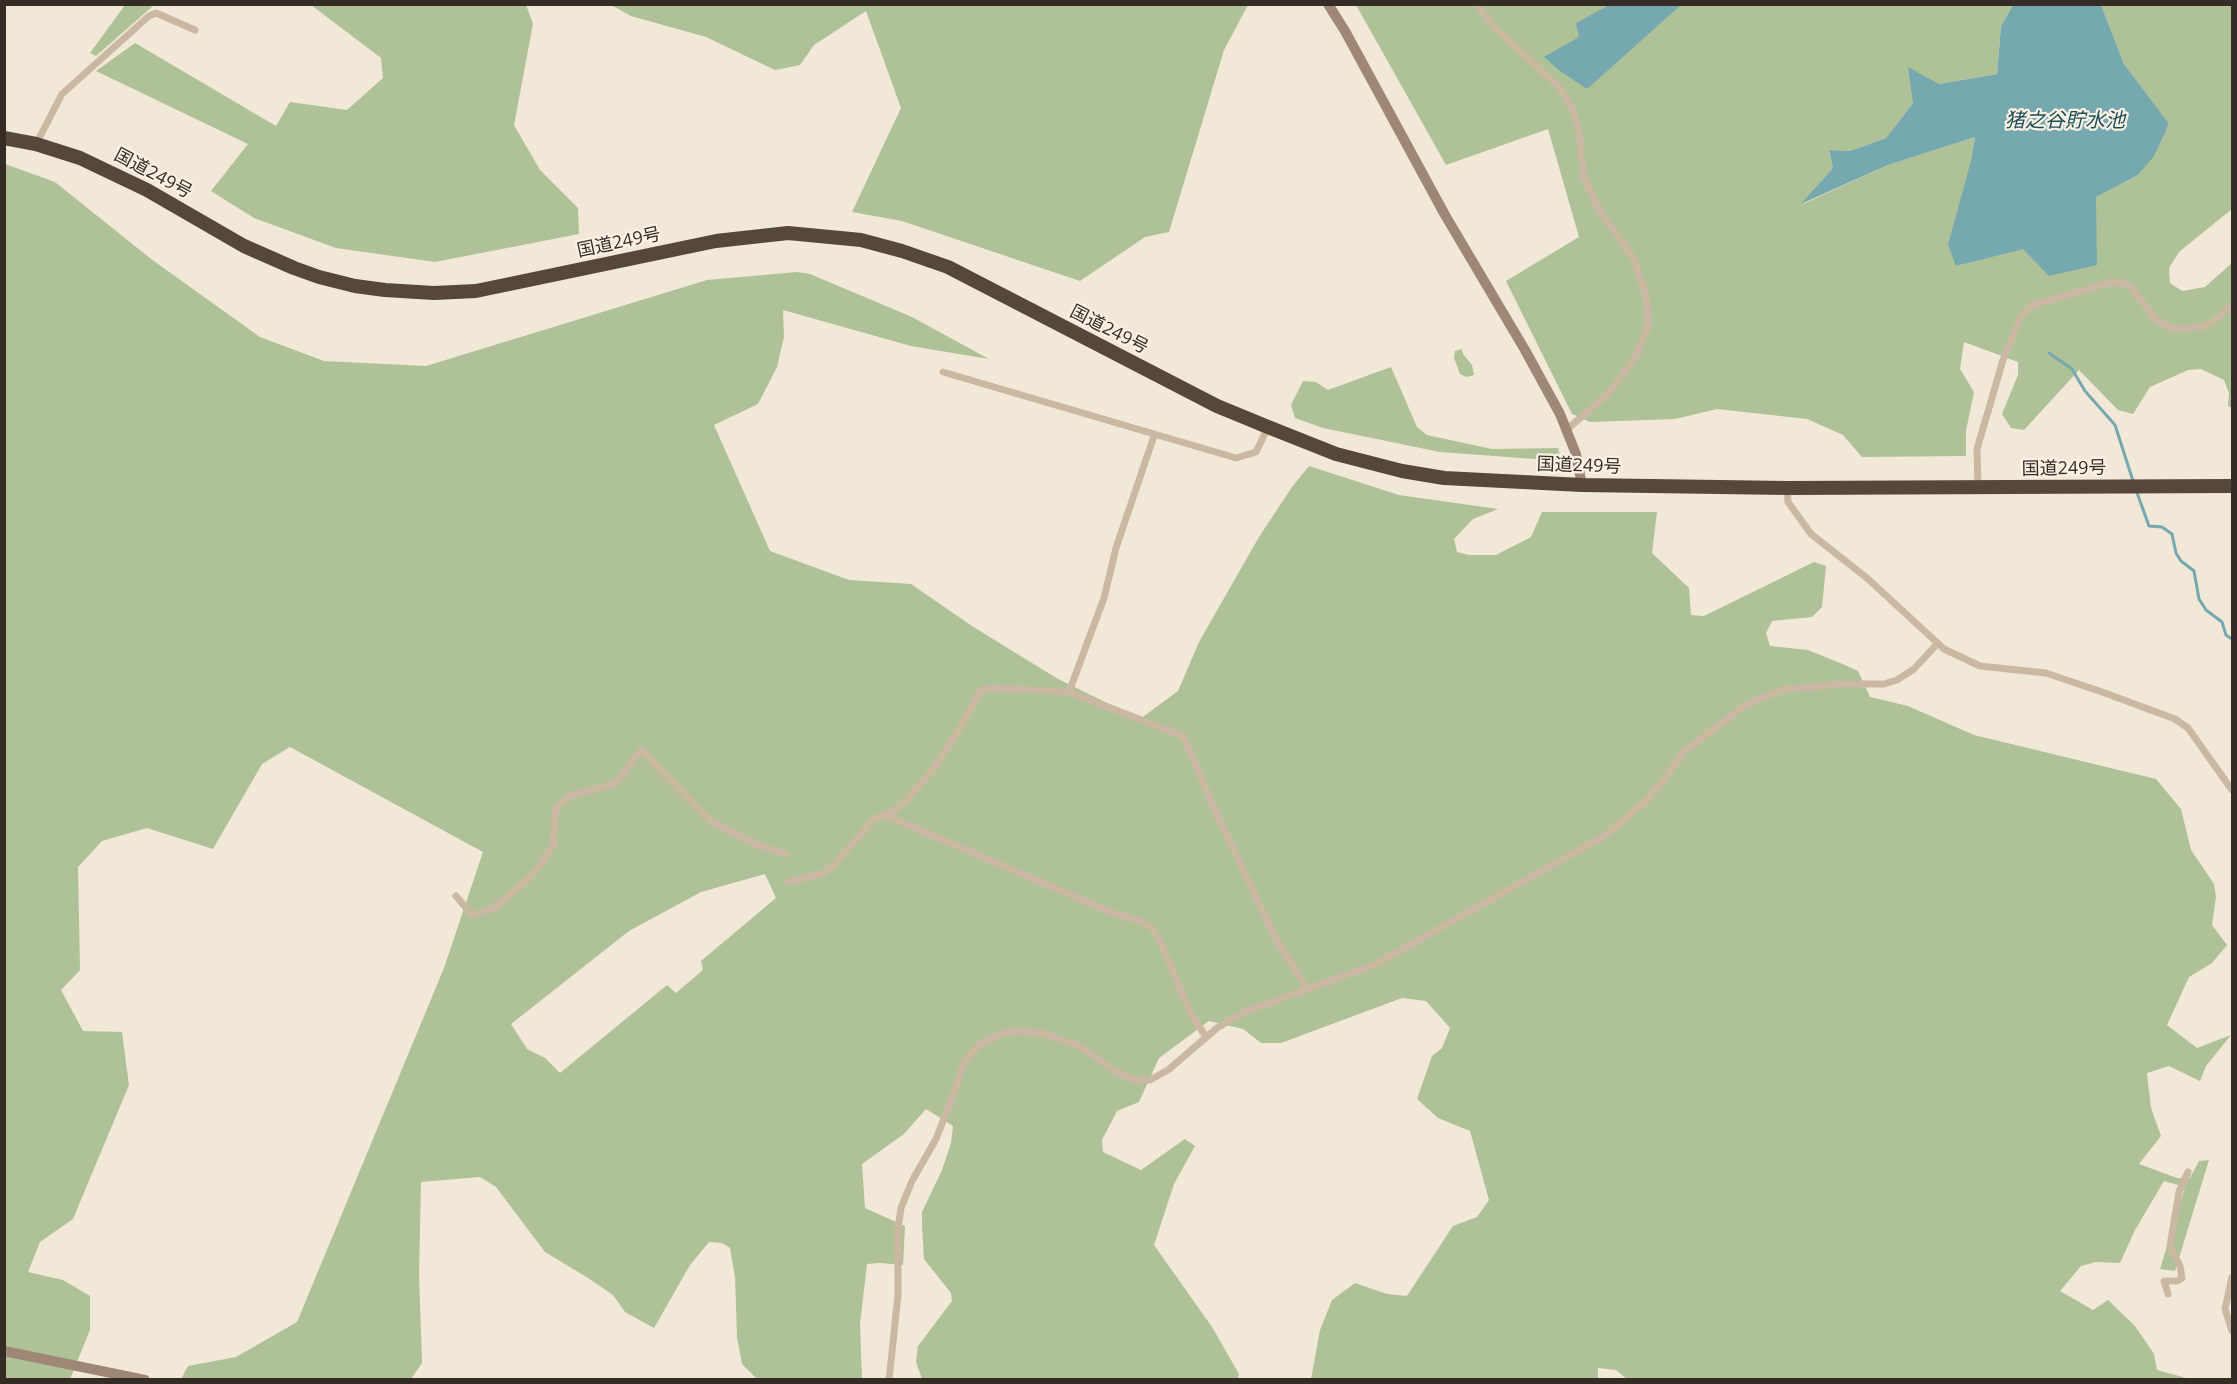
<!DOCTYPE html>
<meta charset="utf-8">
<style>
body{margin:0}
#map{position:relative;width:2237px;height:1384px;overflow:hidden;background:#f2e8d7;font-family:"Open Sans",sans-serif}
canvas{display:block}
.frame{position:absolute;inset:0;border:6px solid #352c26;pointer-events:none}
</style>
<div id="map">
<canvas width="2237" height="1384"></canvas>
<div class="frame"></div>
</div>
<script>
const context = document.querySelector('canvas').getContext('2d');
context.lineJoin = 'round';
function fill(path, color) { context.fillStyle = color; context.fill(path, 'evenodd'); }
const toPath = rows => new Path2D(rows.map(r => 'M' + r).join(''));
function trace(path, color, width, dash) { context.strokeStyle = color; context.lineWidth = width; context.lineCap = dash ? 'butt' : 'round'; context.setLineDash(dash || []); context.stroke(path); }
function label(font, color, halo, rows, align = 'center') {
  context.font = font + ' "Open Sans","Noto Sans JP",sans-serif'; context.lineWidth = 4.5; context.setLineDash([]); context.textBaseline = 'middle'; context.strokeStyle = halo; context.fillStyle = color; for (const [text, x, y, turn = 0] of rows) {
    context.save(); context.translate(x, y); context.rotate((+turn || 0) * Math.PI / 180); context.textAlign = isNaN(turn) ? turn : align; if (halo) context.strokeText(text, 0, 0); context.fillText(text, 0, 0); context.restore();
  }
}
const green = toPath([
 [125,5,154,5,96,56,90,53],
 [311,5,526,5,533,24,514,125,540,170,578,208,579,234,435,262,336,248,254,218,211,191,248,144,96,71,135,43,276,126,290,102,347,110,383,78,381,58],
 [611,5,1248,5,1224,50,1169,232,1145,237,1080,281,902,221,852,212,901,108,866,11,814,45,800,65,775,70,706,37,631,16],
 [1356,5,1611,5,1576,23,1681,5,2013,5,2001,26,1997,74,1939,84,1913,103,1886,138,1850,151,1829,150,1833,168,1803,204,1888,165,1975,137,1956,266,2095,227,2095,197,2138,175,2169,125,2124,64,2101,5,2232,5,2232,209,2179,252,2169,268,2170,283,2182,291,2205,287,2232,263,2232,408,2228,406,2229,393,2224,380,2201,369,2188,370,2150,387,2133,414,2118,410,2079,370,2024,430,2011,428,2002,414,2018,375,2018,362,1964,342,1960,369,1974,392,1966,431,1966,456,1862,457,1843,435,1807,419,1717,409,1675,419,1590,422,1572,414,1506,281,1579,237,1548,129,1446,165],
 [5,164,55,182,151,259,260,337,324,361,426,366,707,280,797,272,810,274,912,317,989,359,911,346,783,310,784,337,777,367,758,404,714,425,770,551,849,580,911,584,972,626,1058,679,1140,719,1178,691,1199,642,1259,537,1292,487,1309,466,1399,495,1498,509,1473,519,1454,539,1457,552,1469,555,1496,555,1531,537,1542,512,1657,512,1652,553,1689,588,1691,615,1704,616,1814,562,1826,566,1822,607,1812,617,1772,621,1766,633,1770,646,1808,650,1845,665,1858,671,1870,697,1908,706,1974,735,2156,779,2181,809,2191,850,2214,884,2216,897,2212,925,2227,945,2212,963,2189,977,2167,1025,2197,1048,2231,1035,2206,1066,2200,1081,2169,1066,2147,1073,2151,1108,2161,1136,2139,1164,2177,1178,2190,1178,2199,1161,2209,1160,2175,1271,2160,1269,2185,1187,2164,1181,2135,1230,2120,1263,2096,1262,2081,1266,2060,1291,2093,1310,2108,1300,2135,1326,2154,1354,2157,1370,2190,1379,1628,1380,1616,1370,1598,1368,1598,1379,1311,1379,1320,1330,1332,1300,1355,1283,1387,1294,1407,1296,1453,1226,1477,1217,1489,1200,1470,1131,1438,1118,1417,1099,1432,1056,1442,1048,1450,1028,1426,1001,1402,998,1281,1043,1261,1043,1243,1029,1209,1021,1159,1058,1139,1102,1117,1111,1102,1140,1103,1152,1141,1170,1185,1139,1195,1146,1174,1184,1154,1245,1212,1327,1239,1374,1238,1379,922,1379,916,1362,918,1346,952,1301,951,1293,924,1259,922,1225,922,1212,942,1170,951,1143,953,1126,926,1109,904,1134,862,1164,865,1208,905,1226,903,1265,880,1263,867,1264,860,1324,862,1379,757,1379,742,1364,737,1337,735,1277,730,1248,722,1243,709,1242,690,1265,654,1328,625,1312,613,1295,588,1278,545,1252,496,1187,480,1177,421,1182,419,1274,422,1363,411,1379,181,1379,188,1366,236,1357,297,1322,444,968,483,852,290,747,262,764,213,849,147,828,102,841,78,867,80,970,61,990,83,1031,122,1032,129,1085,73,1219,40,1242,28,1272,63,1280,90,1296,90,1330,70,1379,5,1380],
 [765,874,776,898,701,961,703,970,676,993,667,985,560,1073,545,1058,527,1049,511,1024,629,931,701,892],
 [1462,349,1463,354,1472,365,1474,375,1466,377,1460,374,1454,358,1455,351],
 [1391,367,1417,427,1427,435,1492,449,1558,448,1561,461,1440,452,1323,428,1295,418,1291,405,1303,381,1316,382,1328,390]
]);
const water = toPath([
 [1611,4,1681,5,1587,89,1560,71,1544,57,1579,37,1576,23],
 [2013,5,2101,5,2124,64,2169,124,2154,156,2138,175,2096,197,2097,265,2049,276,2023,249,1956,266,1948,245,1971,161,1975,137,1888,165,1801,204,1833,168,1829,150,1850,151,1886,138,1913,103,1908,67,1939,84,1997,74,2001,26]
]);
const stream = toPath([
 [2049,353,2072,369,2085,391,2115,425,2134,484],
 [2136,490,2149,526,2162,527,2172,534,2176,553,2181,561,2194,571,2199,599,2206,610,2222,622,2226,635,2232,639]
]);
const street = toPath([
 [1476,4,1495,28,1560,88,1572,108,1579,132,1584,177,1599,210,1634,259,1645,293,1648,312,1648,327,1636,356,1608,394,1565,431],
 [36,144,62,94,149,16,156,13,195,30],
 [943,372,1236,458,1256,452,1268,427],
 [1787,488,1788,502,1811,534,1867,578,1944,649,1980,666,2046,673,2105,693,2175,719,2188,728,2232,790],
 [1978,488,1977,449,2003,360,2020,318,2033,305,2109,283,2123,283,2130,286,2157,321,2171,328,2187,329,2205,326,2214,321,2232,305],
 [1069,692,1104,598,1116,548,1154,436],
 [885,815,1113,913,1140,921,1152,928,1160,941,1190,1012,1206,1037],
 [788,882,824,873,835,864,874,819,895,810,906,801,930,773,954,738,981,690,992,688,1069,692,1183,736,1217,815,1277,941,1308,990],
 [456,896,472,915,494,908,528,879,544,860,553,845,556,808,570,796,616,783,641,750,712,822,757,845,787,854],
 [2232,1277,2225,1309,2232,1331],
 [2168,1294,2164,1281,2177,1281,2182,1278,2180,1266,2170,1246,2179,1192,2188,1172],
 [889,1380,898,1295,898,1228,901,1208,912,1181,936,1139,955,1090,964,1062,979,1045,1003,1033,1019,1031,1045,1034,1079,1046,1115,1071,1134,1080,1150,1080,1168,1070,1217,1028,1244,1012,1374,965,1606,835,1648,799,1666,777,1683,752,1747,704,1782,690,1839,684,1884,684,1897,680,1914,669,1938,643]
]);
const secondary = toPath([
 [1328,4,1345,31,1445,215,1525,350,1560,414,1576,454,1582,485],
 [4,1351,145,1380]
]);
const highway = toPath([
 [4,138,36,144,80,158,147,190,244,246,294,268,319,277,355,286,385,290,434,293,476,291,716,241,788,233,861,240,902,251,948,267,1217,406,1268,427,1336,454,1402,471,1444,478,1582,485,1787,488,2232,486]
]);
const streetNames = [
 ["国道249号",153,174,28],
 ["国道249号",619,243,-12],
 ["国道249号",1109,330,27],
 ["国道249号",1579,466,2],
 ["国道249号",2064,469,-1]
];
const waterNames = [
 ["猪之谷貯水池",2065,121]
];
fill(green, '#afc197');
fill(water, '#76a8b0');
trace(stream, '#76a8b0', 3);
trace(street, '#cab8a3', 7);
trace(secondary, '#9e8775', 10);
trace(highway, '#56463c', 14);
label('18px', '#352c26', '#faf1e4', streetNames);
label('italic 20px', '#1a4e57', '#faf1e4', waterNames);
</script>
